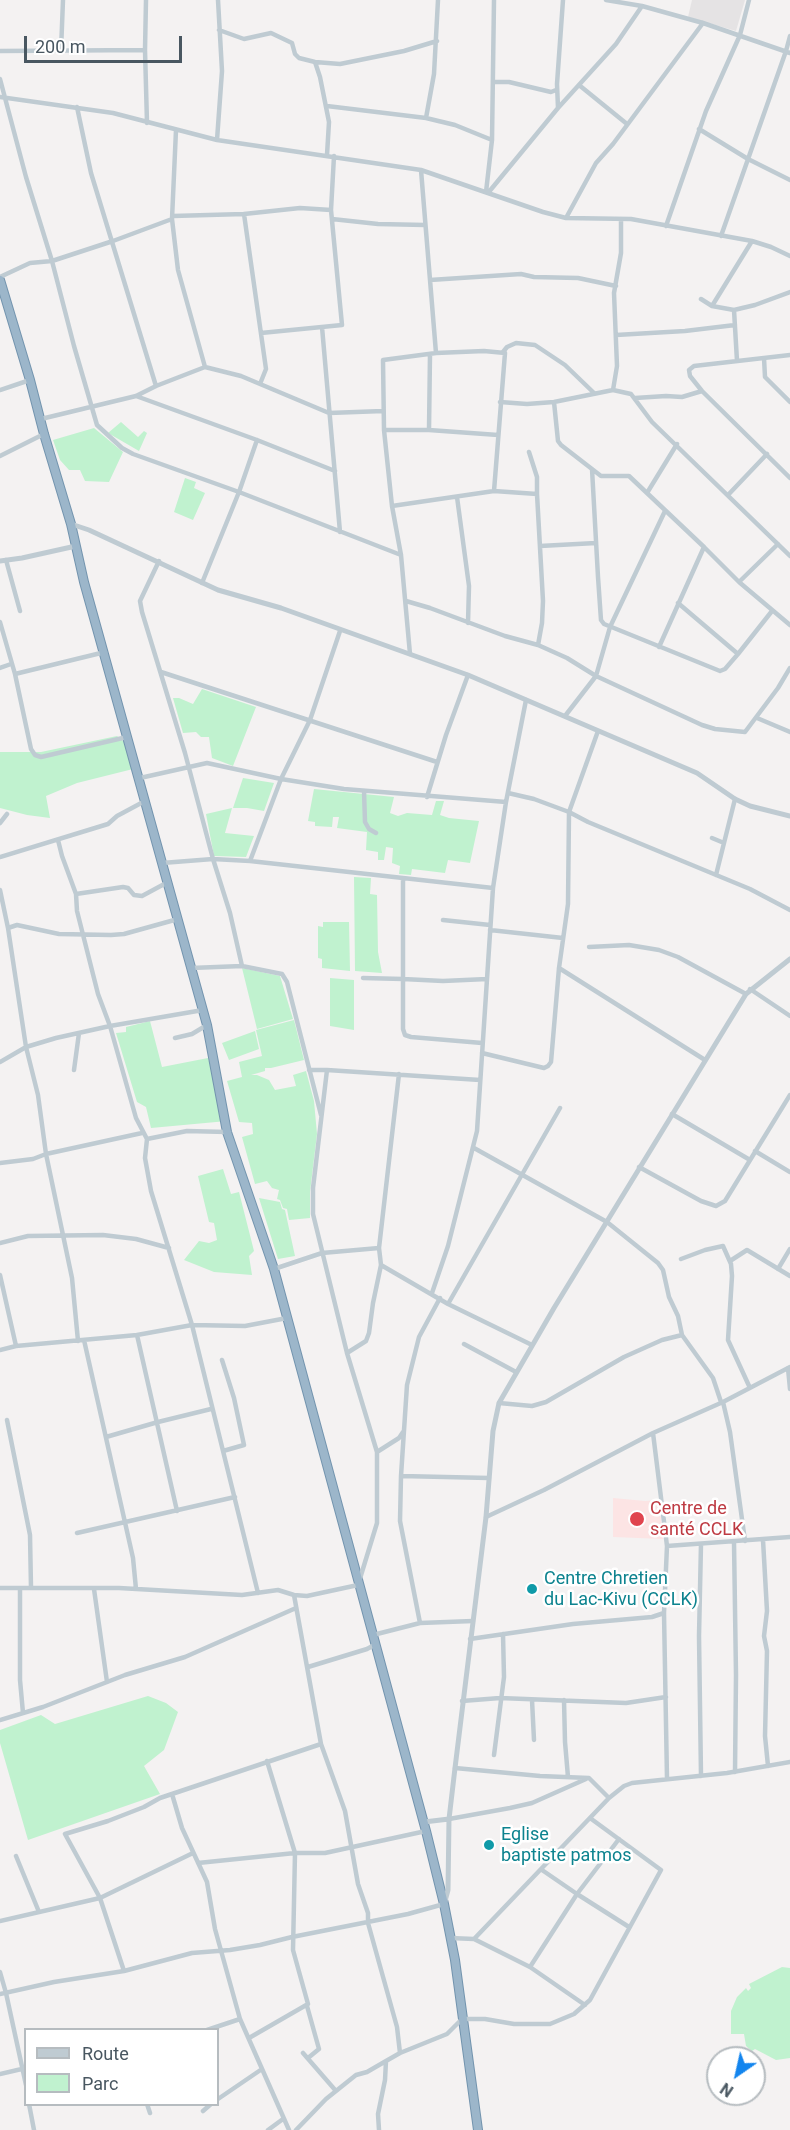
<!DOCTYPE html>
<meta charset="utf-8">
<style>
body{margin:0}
#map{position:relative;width:790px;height:2130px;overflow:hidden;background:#f4f2f2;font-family:Roboto,sans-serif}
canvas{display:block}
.legend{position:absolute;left:24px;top:2028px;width:195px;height:78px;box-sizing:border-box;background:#fff;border:2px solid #b6bcc0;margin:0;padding:8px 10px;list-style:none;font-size:18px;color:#495761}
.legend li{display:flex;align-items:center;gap:12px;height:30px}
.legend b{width:30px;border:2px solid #b6bcc0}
.north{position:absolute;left:706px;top:2046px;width:60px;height:60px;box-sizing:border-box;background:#fff;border:2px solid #b6bcc0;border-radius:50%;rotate:214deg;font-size:16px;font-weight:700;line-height:24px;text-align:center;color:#495761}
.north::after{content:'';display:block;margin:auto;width:21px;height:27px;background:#1385ee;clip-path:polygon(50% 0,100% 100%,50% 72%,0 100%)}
.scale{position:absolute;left:24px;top:36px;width:158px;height:27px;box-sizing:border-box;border:3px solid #495761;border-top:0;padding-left:8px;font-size:18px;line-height:21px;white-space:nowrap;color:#495761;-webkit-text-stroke:4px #fff;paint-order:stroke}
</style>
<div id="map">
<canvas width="790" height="2130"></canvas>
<ul class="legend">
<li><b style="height:8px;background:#bfcbd2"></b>Route</li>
<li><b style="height:16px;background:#c0f2cf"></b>Parc</li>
</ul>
<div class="north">N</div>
<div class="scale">200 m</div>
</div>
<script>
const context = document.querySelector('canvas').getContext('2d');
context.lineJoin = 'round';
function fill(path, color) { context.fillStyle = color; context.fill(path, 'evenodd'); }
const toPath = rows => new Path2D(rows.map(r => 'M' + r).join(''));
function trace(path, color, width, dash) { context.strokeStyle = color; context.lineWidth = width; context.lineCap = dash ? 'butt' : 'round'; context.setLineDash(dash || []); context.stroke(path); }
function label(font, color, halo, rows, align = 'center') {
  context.font = font + ' Roboto,sans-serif'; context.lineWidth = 5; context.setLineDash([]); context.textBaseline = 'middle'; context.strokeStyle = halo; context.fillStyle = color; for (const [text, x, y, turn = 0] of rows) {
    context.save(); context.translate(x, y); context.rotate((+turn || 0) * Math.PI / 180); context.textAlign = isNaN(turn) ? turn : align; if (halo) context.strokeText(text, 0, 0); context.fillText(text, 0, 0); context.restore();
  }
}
const education = toPath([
 [692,0,745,0,736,31,688,17]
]);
const medical = toPath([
 [613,1498,645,1501,659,1500,663,1539,613,1537]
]);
const green = toPath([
 [121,422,138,437,144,431,147,433,139,451,108,433],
 [94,428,123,452,109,482,85,481,80,470,69,470,60,460,53,440],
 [185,478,196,482,194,488,205,493,193,520,174,512],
 [202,689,256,707,233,766,212,758,209,737,201,737,196,732,183,733,173,698,179,698,193,704],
 [117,736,124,742,133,769,77,783,46,796,50,818,27,815,0,808,0,752,41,752],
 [243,778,274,783,264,811,247,808,233,808],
 [314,789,394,797,390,813,398,816,407,813,432,815,436,801,444,801,440,815,449,818,479,821,470,863,448,860,445,873,412,869,411,875,399,874,400,866,392,863,393,848,386,847,384,860,378,860,378,852,366,850,367,832,337,828,339,817,333,817,332,827,315,826,315,822,308,821],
 [232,808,225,833,254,836,246,857,214,856,206,814],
 [354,877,371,878,370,894,377,895,378,952,382,973,355,971],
 [323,922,349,922,350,971,322,968,322,959,318,958,318,926,323,927],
 [242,968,280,976,293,1019,257,1029],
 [330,978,354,980,354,1030,330,1026],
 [294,1020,304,1060,271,1068,265,1068,265,1071,251,1075,257,1075,269,1080,275,1090,296,1086,293,1075,306,1071,314,1101,317,1134,310,1192,310,1218,289,1220,287,1209,283,1208,280,1200,277,1199,279,1190,272,1188,267,1181,255,1184,242,1137,253,1134,252,1123,239,1122,227,1081,242,1077,239,1062,262,1056,256,1030],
 [150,1021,162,1067,208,1058,227,1121,151,1128,146,1107,137,1102,116,1033,126,1032,126,1027],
 [255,1031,259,1049,229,1060,222,1043],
 [223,1169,231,1194,239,1192,254,1251,249,1256,252,1275,214,1272,184,1260,199,1241,209,1243,217,1240,214,1223,209,1222,198,1176],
 [259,1198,280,1202,282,1209,285,1210,295,1256,278,1259],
 [148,1696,166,1703,178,1712,164,1750,144,1766,160,1794,28,1840,0,1743,0,1730,41,1715,55,1724],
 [782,1967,790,1968,790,2058,776,2060,755,2049,752,2051,746,2046,744,2034,731,2034,731,2011,737,1997,746,1988,748,1991,751,1988,749,1984]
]);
const minor = toPath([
 [146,0,145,50,147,123],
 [606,0,642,6,703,23,790,53],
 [219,30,244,39,271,33,292,43,295,54,299,58,315,62,340,64,404,51,437,41],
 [0,51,145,50],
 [61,51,63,0],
 [315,62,320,77,329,122,327,155],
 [0,79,26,177,52,261,74,346,97,425,122,448,133,454,239,492,401,555],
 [494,82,509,82,551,92,556,90],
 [579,85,627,124],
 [0,97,113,113,217,140,421,170,543,212,566,218,631,219,752,241,771,247,790,256],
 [327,106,426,118,455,125,492,140],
 [77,107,91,173,156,386],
 [558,108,557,84,563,0],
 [426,118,434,74,438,0],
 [699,129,748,159,790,180],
 [176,130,172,219,178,270,205,367],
 [217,140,222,71,218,0],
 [421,170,436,353],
 [486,192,492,140,494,0],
 [488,193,558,108,616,44,642,6],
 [244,214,266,369,260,384],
 [173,216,244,214,300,208,331,210],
 [566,218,596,163,613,144,703,23],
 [332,219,378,224,425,225],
 [621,219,621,253,614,293,617,366,613,390,631,394,652,422,790,556],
 [666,226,706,111,740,35,749,0],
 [721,236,786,51,790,36],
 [0,277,30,263,52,261,113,241,172,219],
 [430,280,521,274,534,277,578,278,616,286],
 [701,299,712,306,734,310,755,305,790,292],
 [712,306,752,241],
 [734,310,737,361],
 [322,327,340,532],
 [261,333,342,325,331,210,334,156],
 [616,335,685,331,735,325],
 [503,352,507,347,516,343,535,345,565,365,594,393],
 [790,355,694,366,689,370,690,376,702,391,790,478],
 [764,358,765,377,790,402],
 [0,390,30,380],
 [136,396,257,440,335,471],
 [635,398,666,396,682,397,702,391],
 [500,402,527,404,554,402,613,390],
 [554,402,558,441,561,445,601,476,629,476,704,547,659,647],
 [41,419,136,396,156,386,205,367,241,376,329,413,383,411],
 [384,430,429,430,498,435],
 [429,430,430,354],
 [529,452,537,477,537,494],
 [0,456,44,434],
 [592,469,598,577,601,620,604,624,720,671,725,669,738,654,772,611],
 [647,493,677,444],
 [728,495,767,454],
 [457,497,469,586,468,623],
 [392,506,494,491,537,494,543,601,542,623,538,645],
 [540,546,596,543],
 [704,547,739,582,790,625],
 [6,560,20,611],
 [159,561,140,601,142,612,185,753,213,859,230,913,242,966],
 [739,582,778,544],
 [202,583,239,492,257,440],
 [406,601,430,608,505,636,538,645,567,658,596,676,702,725,715,729,745,732,778,688,790,668],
 [678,603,738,654],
 [0,622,15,674],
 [105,652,15,674,31,749,35,755,41,757,127,737],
 [410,654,401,555,392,506,384,430,383,360,436,353,484,351,505,353,494,491],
 [0,668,11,664],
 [161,672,437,762],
 [565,716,596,676,610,627,665,511],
 [757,718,790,732],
 [140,778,207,763,281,779,344,789,506,802],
 [364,791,365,822,369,829,376,833],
 [508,793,534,799,569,812,588,822,750,889,790,910],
 [427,797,446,735,468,675],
 [0,823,7,814],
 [712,838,724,843,735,799],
 [58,840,62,856,76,894,77,911,98,994,110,1026,136,1118,147,1139,145,1158,151,1191,192,1325,258,1593],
 [0,857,108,824,117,816,145,801],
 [250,861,281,779,310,720,340,631],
 [162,863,213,859,250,861,493,888],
 [716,875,724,843],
 [403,878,403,979,443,981,487,979],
 [0,890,8,928],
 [76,894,123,887,128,888,134,895,142,896,168,882],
 [443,920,490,925],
 [490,930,563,938],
 [589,947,629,945,659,950,678,957,746,994],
 [191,968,242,966,282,974,287,982,321,1115],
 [559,968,705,1060],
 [363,978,403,979,403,1029,405,1035,411,1037,482,1043],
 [750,989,790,1016],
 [175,1038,192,1034,207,1025],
 [482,1053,544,1068,548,1066,551,1062,559,968,568,904,569,812,598,731],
 [0,1062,26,1047,8,928,17,925,59,934,111,935,124,934,178,919],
 [74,1070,79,1033],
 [309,1070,327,1070],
 [672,1114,750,1160],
 [147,1139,187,1131,227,1132],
 [474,1148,607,1222,658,1263,663,1270,669,1297,678,1316,682,1335,713,1378,721,1402],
 [755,1151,790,1172],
 [0,1163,33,1159,46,1154,142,1133],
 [639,1167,701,1201,716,1206,725,1201,790,1095],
 [0,1243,28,1236,103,1235,136,1239,169,1248],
 [681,1259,705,1250,723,1246,731,1264,732,1276,728,1340,750,1388],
 [730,1261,747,1250,790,1276],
 [381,1265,448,1304,532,1345],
 [274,1269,322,1253,379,1248],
 [778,1269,790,1249],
 [0,1275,16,1346],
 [432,1293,448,1246,477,1131,493,888,506,802,526,700],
 [440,1298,419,1337,407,1385,401,1476,489,1478],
 [448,1304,560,1108],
 [137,1335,177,1511],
 [84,1340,133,1558,136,1589],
 [78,1341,72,1278,46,1154,38,1095,26,1047,56,1038,110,1026,203,1010],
 [464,1344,516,1372],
 [0,1350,16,1346,137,1335,192,1325,245,1326,287,1318],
 [347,1353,366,1341,369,1333,373,1303,381,1265,379,1248,399,1074],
 [222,1360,234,1398,244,1445,223,1451],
 [788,1368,790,1389],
 [723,1402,730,1432,745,1541],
 [499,1403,532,1406,546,1402,624,1357,662,1340,682,1335],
 [7,1420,30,1535,31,1588],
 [653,1433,667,1546,664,1613,667,1779],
 [106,1437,158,1422,211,1409],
 [377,1452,399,1438,403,1432],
 [401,1476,400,1521,420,1623],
 [486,1517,544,1490,653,1433,723,1402,790,1367],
 [77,1533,235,1497],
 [763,1540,767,1611,764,1636,767,1651,765,1736,768,1766],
 [734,1542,736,1675,735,1772],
 [701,1544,699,1636,701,1776],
 [667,1546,790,1537],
 [0,1588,119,1588,242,1595,278,1590,294,1595,307,1596,358,1585,377,1523,377,1452,347,1353,313,1214,313,1188,327,1070,480,1080],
 [20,1589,20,1680,23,1713],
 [94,1589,107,1682],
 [373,1635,420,1623,473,1621],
 [470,1639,573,1624,652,1617,664,1613],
 [308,1667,367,1649,376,1644],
 [532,1700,534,1740],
 [564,1700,565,1742,568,1777],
 [462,1701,500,1698,626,1703,666,1697],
 [0,1720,43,1707,125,1675,185,1657,296,1608],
 [321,1744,345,1811,358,1884,368,1913,368,1923,397,2027,400,2053],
 [494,1755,504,1677,503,1634],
 [455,1768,540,1776,589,1778,609,1798],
 [172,1794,182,1828,207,1882,215,1929,240,2019,289,2130],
 [449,1819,510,1808,532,1803,586,1779],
 [16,1856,39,1912],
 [198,1863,295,1853,325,1853,426,1831],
 [542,1870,577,1894,629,1927],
 [0,1921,100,1898,65,1834,108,1821,144,1807,160,1798,321,1744,294,1595],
 [450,1938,474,1939,609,1798,624,1786,632,1783,727,1773,790,1762],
 [474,1939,530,1967,585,2005],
 [530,1967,577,1894,619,1839],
 [124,1971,100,1898,193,1853],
 [0,1972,6,1993,26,2085],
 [0,1994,54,1982,124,1971,192,1953,230,1950,260,1945,292,1937,408,1914,444,1904],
 [307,2006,319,2049,308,2058],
 [207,2030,240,2019],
 [249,2038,308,2004,293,1950,295,1853,267,1761],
 [303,2053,336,2091],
 [0,2074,26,2068],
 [218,2099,262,2069],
 [29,2104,34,2130],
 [147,2104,150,2113],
 [203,2111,211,2104],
 [268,2130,283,2119],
 [296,2130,326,2099,356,2075,367,2072,386,2061],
 [379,2130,378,2114,385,2080,386,2061,400,2053,447,2034,462,2019,485,2019,514,2024,550,2024,574,2014,590,2000,661,1870,590,1818]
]);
const tertiary = toPath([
 [71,524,89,530,218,590,281,608,468,675,697,773,735,799,750,806,790,816],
 [0,561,22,558,76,546],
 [424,1822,449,1819],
 [445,1901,448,1890,449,1819,455,1768,486,1517,493,1431,499,1403,554,1308,746,994,790,959]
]);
const trunk = toPath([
 [0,280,30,380,44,434,71,524,84,582,207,1025,227,1132,274,1269,426,1831,444,1904,455,1960,478,2130]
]);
const markers = [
 [637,1519,8,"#e0444e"],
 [532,1589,6,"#0f9aa8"],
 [489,1845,6,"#0f9aa8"]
];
const healthNames = [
 ["Centre de",650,1509],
 ["santé CCLK",650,1530]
];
const cultureNames = [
 ["Centre Chretien",544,1579],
 ["du Lac-Kivu (CCLK)",544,1600],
 ["Eglise",501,1835],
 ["baptiste patmos",501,1856]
];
fill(education, '#e5e3e4');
fill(medical, '#fce4e4');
fill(green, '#c0f2cf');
trace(trunk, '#7394ae', 10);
trace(minor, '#bfcbd2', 4.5);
trace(tertiary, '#bfcbd2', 5);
trace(trunk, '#9cb6ca', 8);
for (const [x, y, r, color] of markers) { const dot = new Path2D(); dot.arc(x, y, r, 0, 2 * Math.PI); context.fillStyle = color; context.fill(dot); trace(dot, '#fff', 2); }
label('18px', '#be3a42', '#fff', healthNames, 'left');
label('18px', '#0d838f', '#fff', cultureNames, 'left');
</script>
